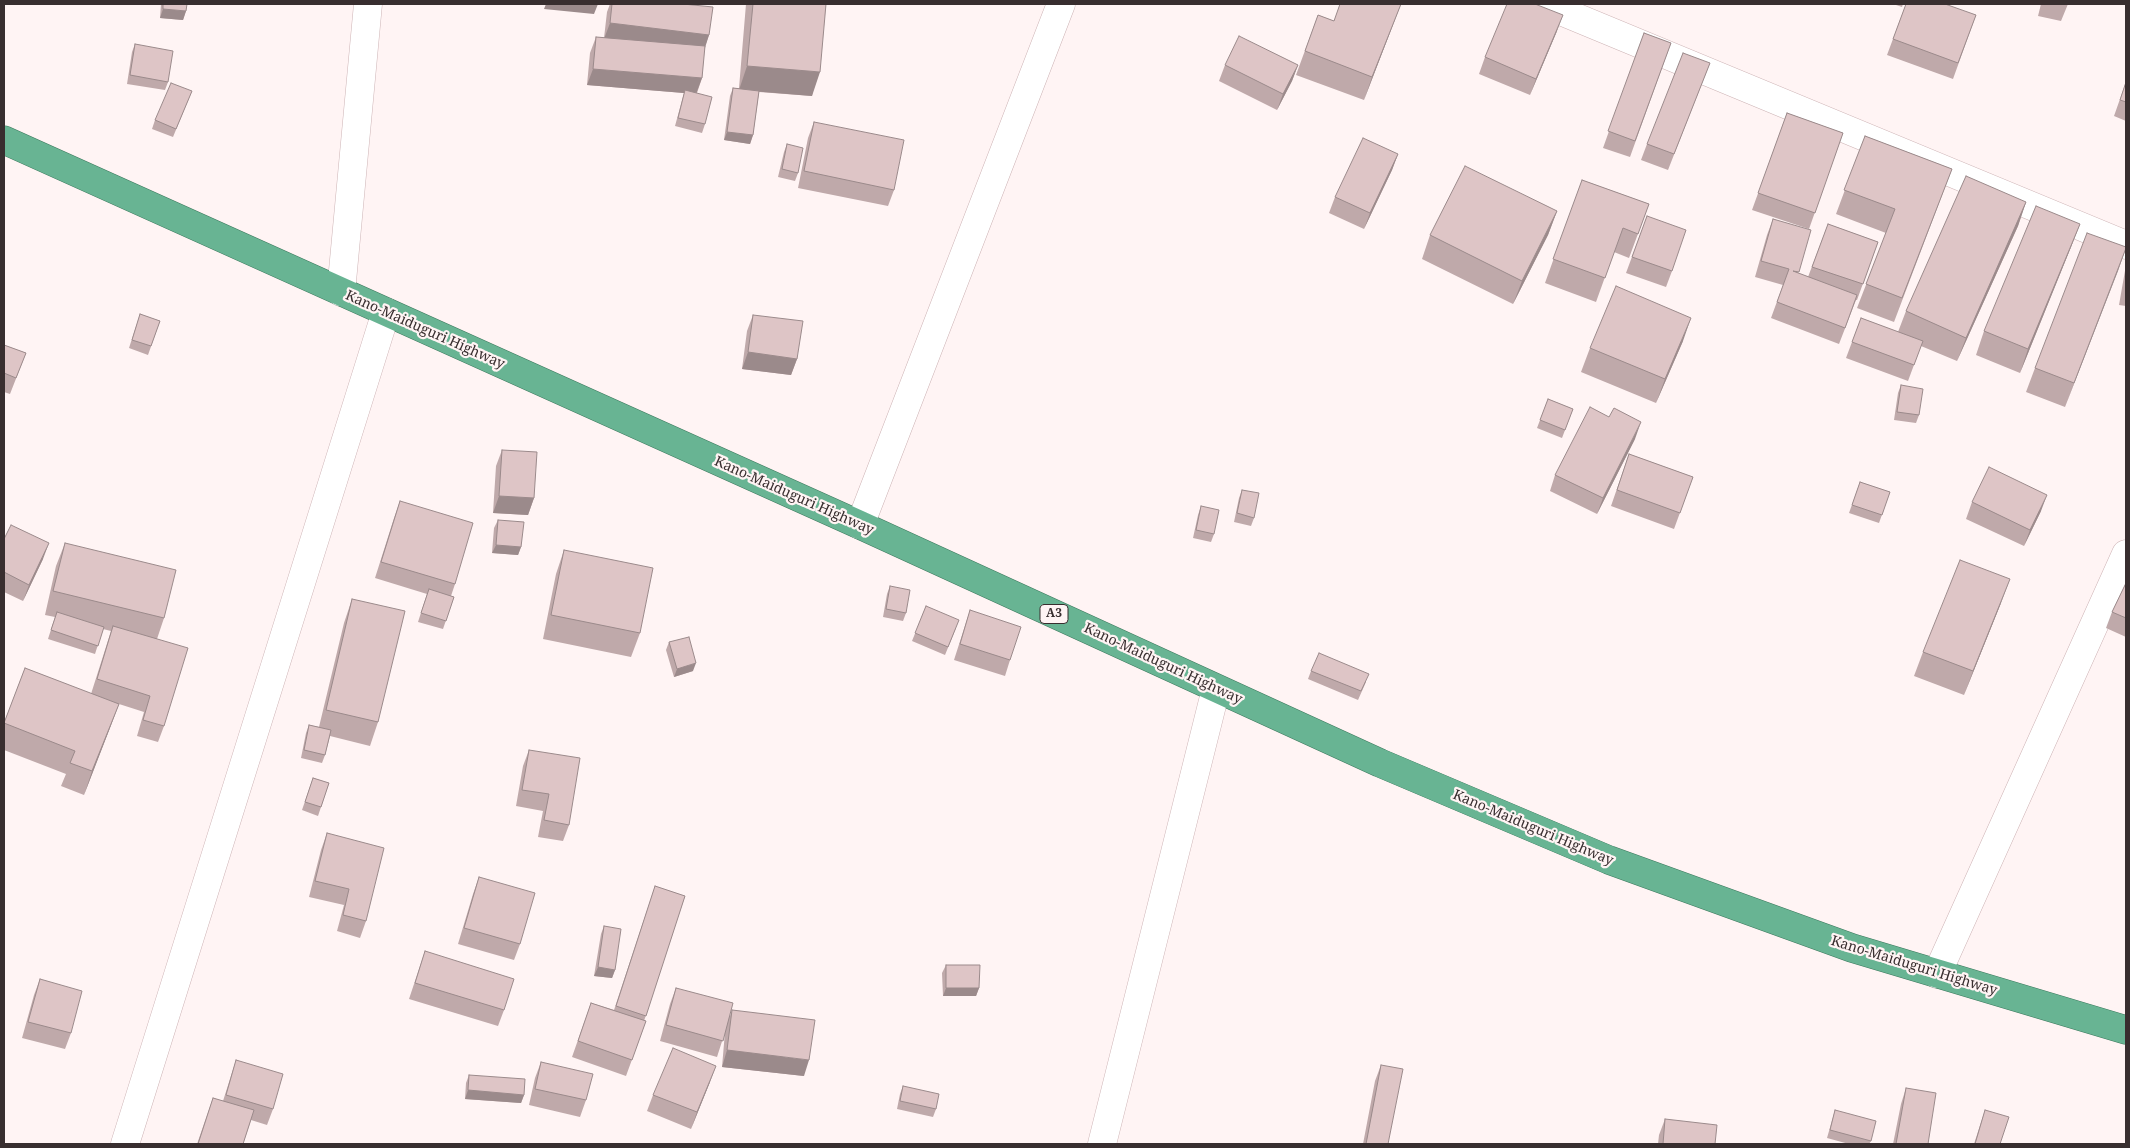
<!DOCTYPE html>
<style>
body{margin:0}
#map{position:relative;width:2130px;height:1148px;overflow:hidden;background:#fff4f4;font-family:"Noto Serif",serif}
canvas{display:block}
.frame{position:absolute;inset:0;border:5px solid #382e2f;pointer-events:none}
</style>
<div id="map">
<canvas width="2130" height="1148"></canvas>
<div class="frame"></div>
</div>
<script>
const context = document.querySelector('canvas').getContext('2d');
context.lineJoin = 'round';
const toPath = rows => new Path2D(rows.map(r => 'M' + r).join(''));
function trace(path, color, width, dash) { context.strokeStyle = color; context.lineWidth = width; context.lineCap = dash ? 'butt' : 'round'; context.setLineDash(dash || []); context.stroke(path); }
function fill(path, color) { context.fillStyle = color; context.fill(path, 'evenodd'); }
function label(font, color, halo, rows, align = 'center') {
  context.font = font + ' "Noto Serif",serif'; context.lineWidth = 4.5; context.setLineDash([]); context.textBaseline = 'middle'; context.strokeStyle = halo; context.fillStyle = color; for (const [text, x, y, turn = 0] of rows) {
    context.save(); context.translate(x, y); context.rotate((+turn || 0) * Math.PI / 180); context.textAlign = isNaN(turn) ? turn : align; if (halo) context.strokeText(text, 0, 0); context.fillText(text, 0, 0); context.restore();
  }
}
const minor = toPath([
 [1544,4,2126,245],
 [341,292,368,4],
 [860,525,1061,4],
 [1937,974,2126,554],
 [125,1144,386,312],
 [1102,1144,1216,689]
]);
const trunk = toPath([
 [4,140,860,525,1380,763,1609,860,1852,948,2126,1030]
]);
const wall = toPath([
 [161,4,187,4,186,11,183,20,160,18],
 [610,4,683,4,709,35,704,49,702,78,697,93,705,124,702,133,675,126,684,93,587,85,590,53,596,37,604,38,607,12],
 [746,4,826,4,812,96,759,92,753,135,750,144,724,140,730,96,733,88,739,88],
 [1340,4,1401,4,1364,100,1296,75,1318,15,1334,21],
 [1893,4,1903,4,1902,7],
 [1906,4,1976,15,1953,79,1887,55],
 [2041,4,2068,4,2061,21,2038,16],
 [1557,31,1530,95,1479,74,1485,57],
 [1644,33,1671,43,1630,157,1603,148],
 [135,44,168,82,165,90,127,84,132,52],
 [1710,63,1668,170,1641,160,1647,144],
 [1225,65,1298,65,1292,81,1277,110,1219,81],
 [2126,82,2126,121,2114,116],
 [192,91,173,137,152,129,155,120],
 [1787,113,1843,133,1809,229,1752,210],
 [814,122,894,190,888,206,798,188,808,138],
 [1865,136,1952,169,1894,322,1857,308,1886,233,1836,214],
 [787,144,798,173,795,181,778,177,784,152],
 [1398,154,1392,170,1364,229,1329,213,1335,197],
 [1582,180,1649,204,1629,258,1614,252,1596,302,1545,283],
 [2026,202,2018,226,1957,361,1921,346,1908,381,1846,358,1861,318,1898,332,1906,311],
 [1557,211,1548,235,1513,304,1422,259,1430,235],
 [1647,216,1672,271,1666,287,1626,273],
 [1773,219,1798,273,1808,277,1828,224,1878,242,1857,300,1856,300,1839,344,1771,318,1783,285,1755,277,1767,235],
 [2080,224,2071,247,2020,373,1976,355,1984,331],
 [2126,248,2065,407,2026,392,2035,368],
 [2126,265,2126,306,2119,305],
 [140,314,160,321,148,355,129,348],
 [753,315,797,359,791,375,742,369,747,331],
 [1683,341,1656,403,1581,372,1590,348],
 [4,345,26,353,10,394,4,392],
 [1901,385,1919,415,1916,423,1894,420,1898,393],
 [1548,399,1573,409,1562,438,1537,428],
 [1635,439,1597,514,1550,491,1555,475],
 [502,450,534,498,528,515,493,513,496,466],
 [1629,454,1693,477,1674,529,1611,506],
 [1860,482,1890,492,1879,523,1849,513],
 [1242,490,1254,518,1251,526,1234,522,1239,498],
 [400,501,455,584,451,596,454,597,443,629,418,622,427,594,375,578,394,518],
 [1972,502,2041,511,2024,546,1966,519],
 [1201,506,1214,534,1211,542,1193,538,1198,515],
 [498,520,521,547,518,555,492,553,494,528],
 [4,539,43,559,23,601,4,592],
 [65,543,164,618,157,639,164,726,158,742,137,736,144,712,119,704,84,795,61,786,66,774,4,750,4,723,25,668,91,694,111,631,103,629,95,654,48,639,55,617,45,615,56,566],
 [564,550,640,633,631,657,543,639,556,574],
 [2126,583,2126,637,2106,628,2112,612],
 [890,586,906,613,903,621,883,617,887,594],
 [352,599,378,722,370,746,330,736,325,755,322,763,301,758,306,733,309,725,319,727,344,623],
 [2001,603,1964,695,1914,676,1923,652],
 [926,606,956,628,945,655,912,641],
 [970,610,1010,660,1005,676,954,660],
 [669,642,693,671,674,677,666,650],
 [1311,671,1366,682,1358,700,1308,679],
 [529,750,569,825,563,841,538,837,543,811,516,806,523,766],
 [313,778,329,783,318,816,302,810],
 [327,833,366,921,360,938,337,931,344,905,309,897,321,850],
 [479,877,520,944,514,960,458,944,473,894],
 [655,886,685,896,644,1021,646,1021,626,1076,572,1057,591,1003,614,1010],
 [604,926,615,970,612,978,594,976,601,934],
 [425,951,504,1010,498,1026,409,999],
 [946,965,979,988,976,996,943,996,942,973],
 [40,979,71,1033,65,1049,22,1038,34,995],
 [676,988,730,1016,732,1010,804,1076,722,1067,725,1032,717,1057,660,1041,670,1004],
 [236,1060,273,1109,267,1125,251,1120,243,1144,197,1144,213,1098,223,1101],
 [541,1062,586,1100,580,1117,529,1105,535,1078],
 [1381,1065,1388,1144,1363,1144,1375,1081],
 [469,1075,524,1095,521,1103,465,1099,466,1083],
 [710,1082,691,1129,647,1111,653,1095],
 [903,1086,936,1109,933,1117,897,1109,900,1094],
 [1906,1088,1928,1144,1893,1144,1901,1104],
 [1835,1110,1871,1141,1869,1144,1849,1144,1827,1138],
 [1985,1110,2000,1144,1974,1144],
 [1665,1119,1715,1144,1658,1144,1659,1135]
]);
const shadedWall = toPath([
 [546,4,598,4,594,14,544,9],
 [1401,4,1364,100,1372,77],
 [163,9,186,11,183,20,160,18],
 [1563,15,1557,31,1530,95,1536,79],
 [610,23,709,35,704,51,604,39],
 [1298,65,1292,81,1277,110,1283,94],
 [747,66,820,72,812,96,739,90],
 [593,69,702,78,696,94,685,90,684,93,587,85],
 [727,132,753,135,750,144,724,140],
 [1398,154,1392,170,1364,229,1370,213],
 [2026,202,2018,226,1957,361,1966,338],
 [1557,211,1548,235,1513,304,1522,281],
 [2080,224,2071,247,2020,373,2028,349],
 [2126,248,2118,271,2065,407,2074,383],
 [1691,318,1683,341,1656,403,1665,379],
 [748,352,797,359,791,375,742,369],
 [1641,422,1635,439,1597,514,1603,498],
 [2047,495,2041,511,2024,546,2030,530],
 [499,496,534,498,528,515,493,513],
 [49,543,43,559,23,601,29,585],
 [496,545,521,547,518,555,492,553],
 [2010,579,2001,603,1964,695,1973,671],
 [696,663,693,671,674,677,677,669],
 [119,704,110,728,84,795,92,771],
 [598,967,615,970,612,978,594,976],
 [946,988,979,988,976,996,943,996],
 [727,1050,809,1060,804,1076,722,1067],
 [716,1066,710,1082,691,1129,697,1112],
 [468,1090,524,1095,521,1103,465,1099]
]);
const building = toPath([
 [163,4,187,4,186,11,163,9,163,4],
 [612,4,683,4,713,7,709,35,610,23,612,4],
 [753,4,826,4,820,72,747,66,753,4],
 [1340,4,1401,4,1372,77,1305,51,1318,15,1334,21,1340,4],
 [1507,4,1535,4,1563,15,1536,79,1485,57,1507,4],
 [1906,4,1945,4,1976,15,1958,63,1893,39,1906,4],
 [1644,33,1671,43,1635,141,1608,131,1644,33],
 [1239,36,1298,65,1283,94,1225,65,1239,36],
 [596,37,705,46,702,78,593,69,596,37],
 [135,44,173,51,168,82,130,75,135,44],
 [1683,53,1710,63,1674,154,1647,144,1683,53],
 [2126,82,2126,102,2120,100,2126,82],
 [171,83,192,91,176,129,155,120,171,83],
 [733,88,759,91,753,135,727,132,733,88],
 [685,90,712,97,705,124,678,118,685,90],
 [1787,113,1843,133,1815,213,1758,193,1787,113],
 [814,122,904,140,894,190,804,171,814,122],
 [1865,136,1952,169,1902,298,1866,284,1895,209,1844,190,1865,136],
 [1363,138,1398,154,1370,213,1335,197,1363,138],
 [787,144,803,148,798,173,782,169,787,144],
 [1465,166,1557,211,1522,281,1430,235,1465,166],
 [1966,176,2026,202,1966,338,1906,311,1966,176],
 [1582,180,1649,204,1638,234,1623,228,1605,278,1553,259,1582,180],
 [2036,206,2080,224,2028,349,1984,331,2036,206],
 [1647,216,1686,230,1672,271,1632,257,1647,216],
 [1773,219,1811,230,1799,272,1793,271,1857,295,1845,328,1777,302,1789,269,1761,261,1773,219],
 [1828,224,1878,242,1863,284,1812,267,1828,224],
 [2087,233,2126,247,2126,248,2074,383,2035,368,2087,233],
 [1616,286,1691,318,1665,379,1590,348,1616,286],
 [140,314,160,321,151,346,132,340,140,314],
 [753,315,803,321,797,359,748,352,753,315],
 [1861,318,1923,341,1914,365,1852,342,1861,318],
 [4,345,26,353,16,378,4,373,4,345],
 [1901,385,1923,389,1919,415,1897,412,1901,385],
 [1548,399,1573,409,1565,430,1540,420,1548,399],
 [1590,407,1609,417,1614,408,1641,422,1603,498,1555,475,1590,407],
 [502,450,537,452,534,498,499,496,502,450],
 [1629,454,1693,477,1680,513,1617,490,1629,454],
 [1989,467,2047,495,2030,530,1972,502,1989,467],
 [1860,482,1890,492,1882,515,1852,505,1860,482],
 [1242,490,1259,493,1254,518,1237,513,1242,490],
 [400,501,473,523,455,584,381,562,400,501],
 [1201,506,1219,510,1214,534,1196,530,1201,506],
 [498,520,524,522,521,547,496,545,498,520],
 [11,525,49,543,29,585,4,572,4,539,11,525],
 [65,543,176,570,164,618,53,591,65,543],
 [564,550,653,568,640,633,551,615,564,550],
 [1960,560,2010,579,1973,671,1923,652,1960,560],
 [2126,583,2126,618,2112,612,2126,583],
 [890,586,910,590,906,613,886,609,890,586],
 [429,589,454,597,446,621,421,613,429,589],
 [352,599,405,611,378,722,326,710,352,599],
 [926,606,959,620,948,647,915,633,926,606],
 [970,610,1021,627,1010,660,960,644,970,610],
 [57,612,104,627,98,646,51,630,57,612],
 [113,626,188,648,164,726,143,720,150,696,97,679,113,626],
 [689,637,696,663,677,669,669,642,689,637],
 [1319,653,1369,674,1361,691,1311,671,1319,653],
 [25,668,119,704,92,771,70,763,75,751,4,723,25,668],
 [309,725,331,730,325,755,304,750,309,725],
 [529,750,580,758,569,825,544,820,549,794,522,790,529,750],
 [313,778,329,783,321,807,305,802,313,778],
 [327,833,384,848,366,921,343,915,349,889,315,881,327,833],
 [479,877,535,893,520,944,464,928,479,877],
 [655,886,685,896,646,1016,616,1006,655,886],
 [604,926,621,929,615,970,598,967,604,926],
 [425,951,514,979,504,1010,415,983,425,951],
 [946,965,980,965,979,988,946,988,946,965],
 [40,979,82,991,71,1033,28,1022,40,979],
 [676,988,733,1003,723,1041,666,1025,676,988],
 [591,1003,646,1021,632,1060,578,1041,591,1003],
 [732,1010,815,1020,809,1060,727,1050,732,1010],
 [673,1048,716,1066,697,1112,653,1095,673,1048],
 [236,1060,283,1074,273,1109,226,1095,236,1060],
 [541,1062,593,1074,586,1100,535,1089,541,1062],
 [1381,1065,1403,1069,1388,1144,1366,1144,1381,1065],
 [469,1075,525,1079,524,1095,468,1090,469,1075],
 [903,1086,939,1094,936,1109,900,1101,903,1086],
 [1906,1088,1936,1093,1928,1144,1896,1144,1906,1088],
 [213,1098,254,1110,243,1144,198,1144,213,1098],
 [1835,1110,1876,1121,1871,1141,1830,1130,1835,1110],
 [1985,1110,2009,1117,2000,1144,1975,1144,1985,1110],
 [1665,1119,1717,1125,1715,1144,1663,1144,1665,1119]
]);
const shields = [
 [1054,614,28]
];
const shieldNames = [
 ["A3",1054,614]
];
const streetNames = [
 ["Kano-Maiduguri Highway",425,330,24],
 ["Kano-Maiduguri Highway",794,496,24],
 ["Kano-Maiduguri Highway",1163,664,25],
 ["Kano-Maiduguri Highway",1533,828,23],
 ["Kano-Maiduguri Highway",1914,966,17]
];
trace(minor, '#cdb3b5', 29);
trace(trunk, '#3e795e', 29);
trace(minor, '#fff', 28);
trace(trunk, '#68b493', 28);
fill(wall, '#bfa9aa');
fill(shadedWall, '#9b8a8b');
fill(building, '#dec5c6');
trace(building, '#9b8a8b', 1);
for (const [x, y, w] of shields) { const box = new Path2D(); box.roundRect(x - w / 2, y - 9.5, w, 19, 4); context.fillStyle = '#fff4f4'; context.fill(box); trace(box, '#382e2f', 1); }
label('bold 12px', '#382e2f', null, shieldNames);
label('14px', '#382e2f', '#fff4f4', streetNames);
</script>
